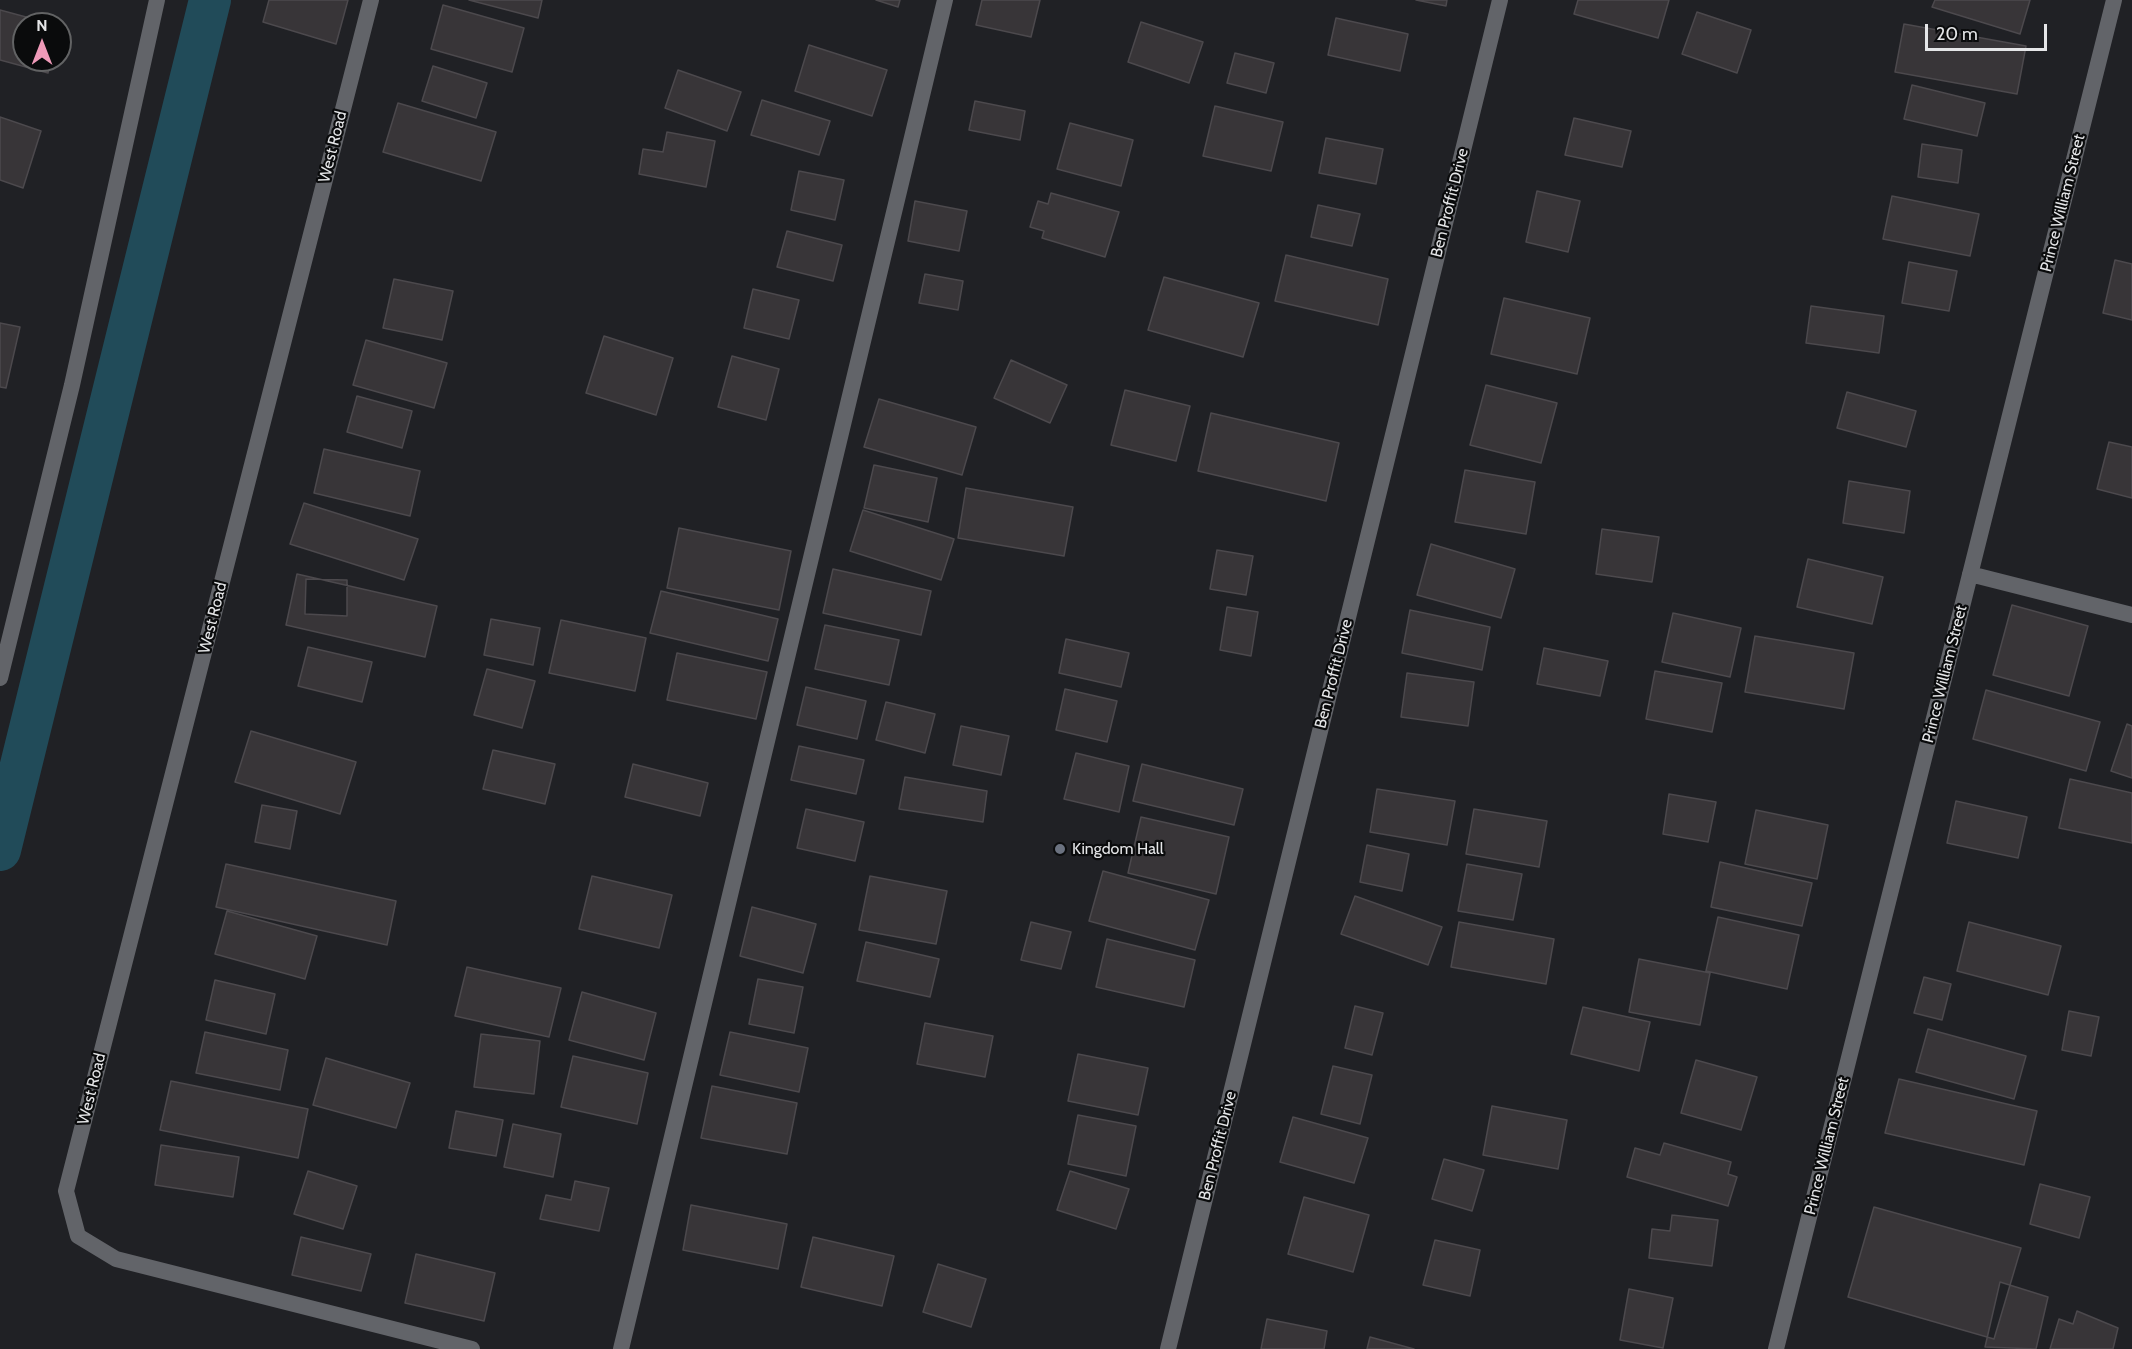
<!DOCTYPE html>
<style>
body{margin:0}
#map{position:relative;width:2132px;height:1349px;overflow:hidden;background:#202125;font-family:Cabin,sans-serif}
canvas{display:block}
.north{position:absolute;left:12px;top:12px;width:60px;height:60px;box-sizing:border-box;background:#0a0b0c;border:2px solid #626364;border-radius:50%;rotate:0deg;font-size:16px;font-weight:700;line-height:24px;text-align:center;color:#e5e6e8}
.north::after{content:'';display:block;margin:auto;width:21px;height:27px;background:#ef9ab8;clip-path:polygon(50% 0,100% 100%,50% 72%,0 100%)}
.scale{position:absolute;left:1925px;top:24px;width:122px;height:27px;box-sizing:border-box;border:3px solid #e5e6e8;border-top:0;padding-left:8px;font-size:18px;line-height:21px;white-space:nowrap;color:#e5e6e8;-webkit-text-stroke:4px #0a0b0c;paint-order:stroke}
</style>
<div id="map">
<canvas width="2132" height="1349"></canvas>
<div class="north">N</div>
<div class="scale">20 m</div>
</div>
<script>
const context = document.querySelector('canvas').getContext('2d');
context.lineJoin = 'round';
const toPath = rows => new Path2D(rows.map(r => 'M' + r).join(''));
function trace(path, color, width, dash) { context.strokeStyle = color; context.lineWidth = width; context.lineCap = dash ? 'butt' : 'round'; context.setLineDash(dash || []); context.stroke(path); }
function fill(path, color) { context.fillStyle = color; context.fill(path, 'evenodd'); }
function label(font, color, halo, rows, align = 'center') {
  context.font = font + ' Cabin,sans-serif'; context.lineWidth = 4.5; context.setLineDash([]); context.textBaseline = 'middle'; context.strokeStyle = halo; context.fillStyle = color; for (const [text, x, y, turn = 0] of rows) {
    context.save(); context.translate(x, y); context.rotate((+turn || 0) * Math.PI / 180); context.textAlign = isNaN(turn) ? turn : align; if (halo) context.strokeText(text, 0, 0); context.fillText(text, 0, 0); context.restore();
  }
}
const canal = toPath([
 [0,850,210,0]
]);
const building = toPath([
 [269,0,348,0,336,44,263,22,269,0],
 [469,0,542,0,538,18,469,0],
 [876,0,900,0,898,7,876,0],
 [982,0,1040,0,1031,37,976,25,982,0],
 [1416,0,1447,0,1446,6,1416,0],
 [1578,0,1669,0,1658,38,1574,14,1578,0],
 [1935,0,2030,0,2020,34,1932,7,1935,0],
 [443,5,524,28,512,72,431,49,443,5],
 [0,10,52,24,24,24,24,60,51,60,48,73,0,60,0,10],
 [1697,12,1751,30,1737,73,1682,54,1697,12],
 [1336,18,1408,34,1400,71,1328,55,1336,18],
 [1141,22,1203,42,1189,83,1128,62,1141,22],
 [1904,24,2026,46,2017,94,1895,72,1904,24],
 [809,45,887,70,872,116,795,91,809,45],
 [1235,53,1274,63,1266,93,1227,83,1235,53],
 [433,66,487,83,476,118,422,101,433,66],
 [678,70,741,92,727,131,665,108,678,70],
 [1912,85,1985,103,1977,136,1904,119,1912,85],
 [762,100,830,121,819,155,751,135,762,100],
 [975,101,1025,111,1020,140,969,130,975,101],
 [398,103,496,132,481,181,383,152,398,103],
 [1215,106,1283,122,1271,171,1203,156,1215,106],
 [0,117,41,131,23,188,0,180,0,117],
 [1574,118,1631,131,1622,167,1565,155,1574,118],
 [1070,123,1133,140,1121,186,1057,169,1070,123],
 [667,132,715,141,706,187,639,174,643,149,663,152,667,132],
 [1326,138,1383,149,1376,184,1319,173,1326,138],
 [1922,144,1962,150,1958,183,1918,177,1922,144],
 [799,171,844,180,835,220,791,210,799,171],
 [1537,191,1580,201,1568,252,1526,242,1537,191],
 [1051,193,1119,212,1105,257,1042,238,1044,231,1030,227,1038,201,1048,204,1051,193],
 [1892,196,1979,214,1970,256,1883,239,1892,196],
 [915,201,967,211,959,251,908,241,915,201],
 [1318,205,1360,214,1352,246,1311,237,1318,205],
 [787,231,842,245,833,281,777,267,787,231],
 [1286,255,1388,279,1378,325,1275,301,1286,255],
 [2115,260,2132,264,2132,320,2103,313,2115,260],
 [1909,262,1957,271,1949,311,1902,303,1909,262],
 [925,274,963,281,958,310,919,303,925,274],
 [1164,277,1259,303,1243,357,1148,330,1164,277],
 [394,279,453,291,442,340,383,328,394,279],
 [753,289,799,300,789,339,744,328,753,289],
 [1504,298,1590,318,1577,374,1491,354,1504,298],
 [1811,306,1884,316,1879,353,1806,343,1811,306],
 [0,323,20,327,6,388,0,387,0,323],
 [604,336,673,358,656,415,586,393,604,336],
 [366,340,447,363,434,408,353,385,366,340],
 [732,356,779,369,766,420,718,407,732,356],
 [1011,360,1067,385,1050,423,994,398,1011,360],
 [1486,385,1557,403,1541,463,1470,445,1486,385],
 [1125,390,1190,406,1176,461,1111,445,1125,390],
 [1847,392,1916,411,1906,447,1837,428,1847,392],
 [357,396,412,411,402,448,347,432,357,396],
 [879,399,976,427,962,475,864,447,879,399],
 [1211,413,1339,443,1326,501,1198,471,1211,413],
 [2109,442,2132,447,2132,498,2097,489,2109,442],
 [324,449,420,471,410,516,314,493,324,449],
 [874,465,937,478,928,522,864,508,874,465],
 [1465,470,1535,482,1526,534,1455,522,1465,470],
 [1849,481,1910,491,1904,533,1843,523,1849,481],
 [966,488,1073,507,1064,556,958,538,966,488],
 [304,503,418,539,404,580,290,544,304,503],
 [863,510,954,539,941,580,850,551,863,510],
 [679,528,791,551,779,610,667,588,679,528],
 [1602,529,1659,537,1652,582,1596,574,1602,529],
 [1431,544,1515,569,1501,618,1417,595,1431,544],
 [1217,550,1253,556,1246,595,1210,589,1217,550],
 [1808,559,1883,577,1872,624,1797,607,1808,559],
 [833,569,931,591,921,635,823,613,833,569],
 [297,574,437,606,425,657,286,625,297,574],
 [306,579,347,580,347,616,305,614,306,579],
 [661,591,778,619,768,661,650,633,661,591],
 [2012,605,2088,626,2069,696,1993,675,2012,605],
 [1227,607,1258,612,1251,656,1220,650,1227,607],
 [1410,610,1490,627,1482,670,1402,653,1410,610],
 [1673,613,1741,628,1730,677,1662,662,1673,613],
 [491,619,540,628,533,665,484,655,491,619],
 [561,620,646,638,635,691,549,673,561,620],
 [825,625,899,640,889,685,815,669,825,625],
 [1755,636,1854,653,1844,709,1745,692,1755,636],
 [1066,639,1129,653,1121,687,1059,673,1066,639],
 [308,647,372,662,362,702,298,686,308,647],
 [1544,648,1608,661,1600,696,1537,684,1544,648],
 [677,653,767,672,756,719,667,700,677,653],
 [487,669,535,681,522,728,474,715,487,669],
 [1655,671,1722,683,1712,732,1646,719,1655,671],
 [1407,673,1474,682,1468,726,1401,717,1407,673],
 [806,687,866,701,857,739,797,725,806,687],
 [1065,689,1117,701,1107,742,1056,730,1065,689],
 [1986,690,2100,722,2086,771,1973,739,1986,690],
 [886,702,935,714,925,753,876,740,886,702],
 [2127,724,2132,726,2132,778,2111,771,2127,724],
 [961,726,1009,736,1001,775,953,765,961,726],
 [251,731,356,762,340,814,235,782,251,731],
 [799,746,864,760,856,794,791,780,799,746],
 [493,750,555,764,545,804,483,789,493,750],
 [1076,753,1129,766,1119,812,1064,799,1076,753],
 [633,764,708,783,700,816,625,797,633,764],
 [1142,764,1243,789,1234,825,1133,801,1142,764],
 [905,777,987,791,983,822,899,809,905,777],
 [2070,779,2132,793,2132,843,2059,828,2070,779],
 [1377,789,1455,801,1447,845,1370,832,1377,789],
 [1669,794,1716,802,1708,842,1663,834,1669,794],
 [1956,801,2027,817,2018,858,1947,843,1956,801],
 [262,805,297,811,290,849,255,842,262,805],
 [806,809,864,822,855,861,797,848,806,809],
 [1474,809,1547,821,1539,867,1466,854,1474,809],
 [1756,810,1828,825,1817,879,1745,864,1756,810],
 [1141,817,1229,837,1216,894,1128,873,1141,817],
 [1367,845,1409,854,1402,891,1360,882,1367,845],
 [1720,862,1812,883,1802,926,1711,907,1720,862],
 [226,864,396,901,387,945,216,907,226,864],
 [1467,864,1522,874,1513,920,1458,911,1467,864],
 [1103,871,1209,900,1195,950,1089,921,1103,871],
 [592,876,672,895,659,948,579,929,592,876],
 [870,876,947,891,936,944,859,930,870,876],
 [1355,896,1442,927,1428,965,1341,934,1355,896],
 [752,907,816,924,803,973,740,956,752,907],
 [227,911,317,936,305,979,215,954,227,911],
 [1718,917,1799,935,1787,989,1706,971,1718,917],
 [1031,922,1071,932,1061,969,1021,960,1031,922],
 [1459,922,1554,939,1546,984,1451,967,1459,922],
 [1969,922,2061,946,2048,995,1957,971,1969,922],
 [1107,939,1195,960,1184,1007,1096,987,1107,939],
 [866,942,939,959,930,997,857,981,866,942],
 [1639,959,1710,973,1700,1025,1629,1012,1639,959],
 [467,967,561,988,549,1037,455,1016,467,967],
 [1924,977,1951,984,1942,1020,1914,1013,1924,977],
 [758,979,803,987,794,1033,749,1024,758,979],
 [215,980,275,994,266,1034,206,1020,215,980],
 [582,992,656,1013,644,1060,569,1040,582,992],
 [1355,1006,1383,1013,1372,1055,1345,1048,1355,1006],
 [1583,1007,1650,1022,1639,1071,1571,1054,1583,1007],
 [2069,1011,2099,1017,2091,1056,2062,1050,2069,1011],
 [925,1023,993,1036,985,1077,917,1064,925,1023],
 [1928,1029,2026,1056,2014,1099,1916,1072,1928,1029],
 [205,1032,288,1050,280,1090,196,1073,205,1032],
 [730,1032,808,1048,799,1092,720,1075,730,1032],
 [481,1034,540,1041,534,1094,474,1087,481,1034],
 [1078,1054,1148,1068,1138,1115,1068,1101,1078,1054],
 [573,1056,648,1073,637,1124,561,1107,573,1056],
 [326,1058,410,1083,396,1128,313,1105,326,1058],
 [1696,1060,1757,1077,1741,1130,1681,1113,1696,1060],
 [1333,1066,1372,1075,1360,1124,1321,1114,1333,1066],
 [1899,1079,2037,1111,2024,1165,1885,1133,1899,1079],
 [171,1081,308,1109,298,1158,160,1130,171,1081],
 [712,1086,797,1103,787,1154,701,1138,712,1086],
 [1492,1106,1567,1120,1558,1169,1483,1155,1492,1106],
 [456,1111,503,1120,496,1156,449,1148,456,1111],
 [1078,1115,1136,1126,1126,1176,1068,1164,1078,1115],
 [1293,1117,1368,1138,1354,1183,1280,1162,1293,1117],
 [513,1124,561,1134,553,1177,504,1167,513,1124],
 [1664,1143,1731,1162,1728,1174,1737,1177,1728,1206,1627,1177,1635,1148,1660,1155,1664,1143],
 [161,1145,239,1157,233,1197,155,1185,161,1145],
 [1444,1159,1484,1170,1472,1211,1432,1199,1444,1159],
 [308,1171,357,1186,343,1229,294,1214,308,1171],
 [1070,1171,1129,1189,1116,1229,1057,1210,1070,1171],
 [575,1181,609,1188,599,1231,540,1219,546,1195,571,1200,575,1181],
 [2040,1184,2090,1197,2079,1238,2030,1224,2040,1184],
 [1304,1197,1369,1215,1353,1272,1288,1254,1304,1197],
 [691,1205,787,1224,778,1269,683,1250,691,1205],
 [1874,1207,2021,1248,1994,1339,1848,1297,1874,1207],
 [1672,1215,1718,1220,1712,1266,1649,1258,1652,1229,1670,1231,1672,1215],
 [301,1237,371,1254,361,1291,292,1275,301,1237],
 [813,1237,894,1256,882,1306,801,1287,813,1237],
 [1435,1240,1480,1250,1470,1296,1423,1285,1435,1240],
 [416,1254,495,1273,484,1321,405,1303,416,1254],
 [938,1264,986,1279,971,1327,923,1312,938,1264],
 [2000,1282,2048,1297,2036,1349,1985,1347,2000,1282],
 [1629,1289,1673,1298,1663,1348,1620,1340,1629,1289],
 [2077,1311,2118,1328,2113,1349,2050,1349,2059,1319,2073,1324,2077,1311],
 [1267,1319,1327,1331,1324,1349,1261,1349,1267,1319],
 [1370,1337,1414,1349,1367,1349,1370,1337]
]);
const minor = toPath([
 [371,0,66,1191,78,1236,116,1259,472,1349],
 [1970,574,2132,615],
 [0,678,72,385,157,0],
 [621,1349,945,0],
 [1168,1349,1500,0],
 [1776,1349,2114,0]
]);
const markers = [
 [1060,849,6,"#6b7280"]
];
const streetNames = [
 ["West Road",333,147,-76],
 ["Ben Proffit Drive",1450,203,-76],
 ["Prince William Street",2063,203,-76],
 ["West Road",213,618,-76],
 ["Ben Proffit Drive",1334,674,-76],
 ["Prince William Street",1945,674,-76],
 ["West Road",92,1089,-76],
 ["Ben Proffit Drive",1218,1146,-76],
 ["Prince William Street",1827,1146,-76]
];
const poiNames = [
 ["Kingdom Hall",1072,849]
];
trace(canal, '#214b59', 42);
fill(building, '#383538');
trace(building, '#4c494d', 1.5);
trace(minor, '#626469', 16);
for (const [x, y, r, color] of markers) { const dot = new Path2D(); dot.arc(x, y, r, 0, 2 * Math.PI); context.fillStyle = color; context.fill(dot); trace(dot, '#0a0b0c', 2); }
label('16px', '#e5e6e8', '#0a0b0c', streetNames);
label('16px', '#e5e6e8', '#0a0b0c', poiNames, 'left');
</script>
